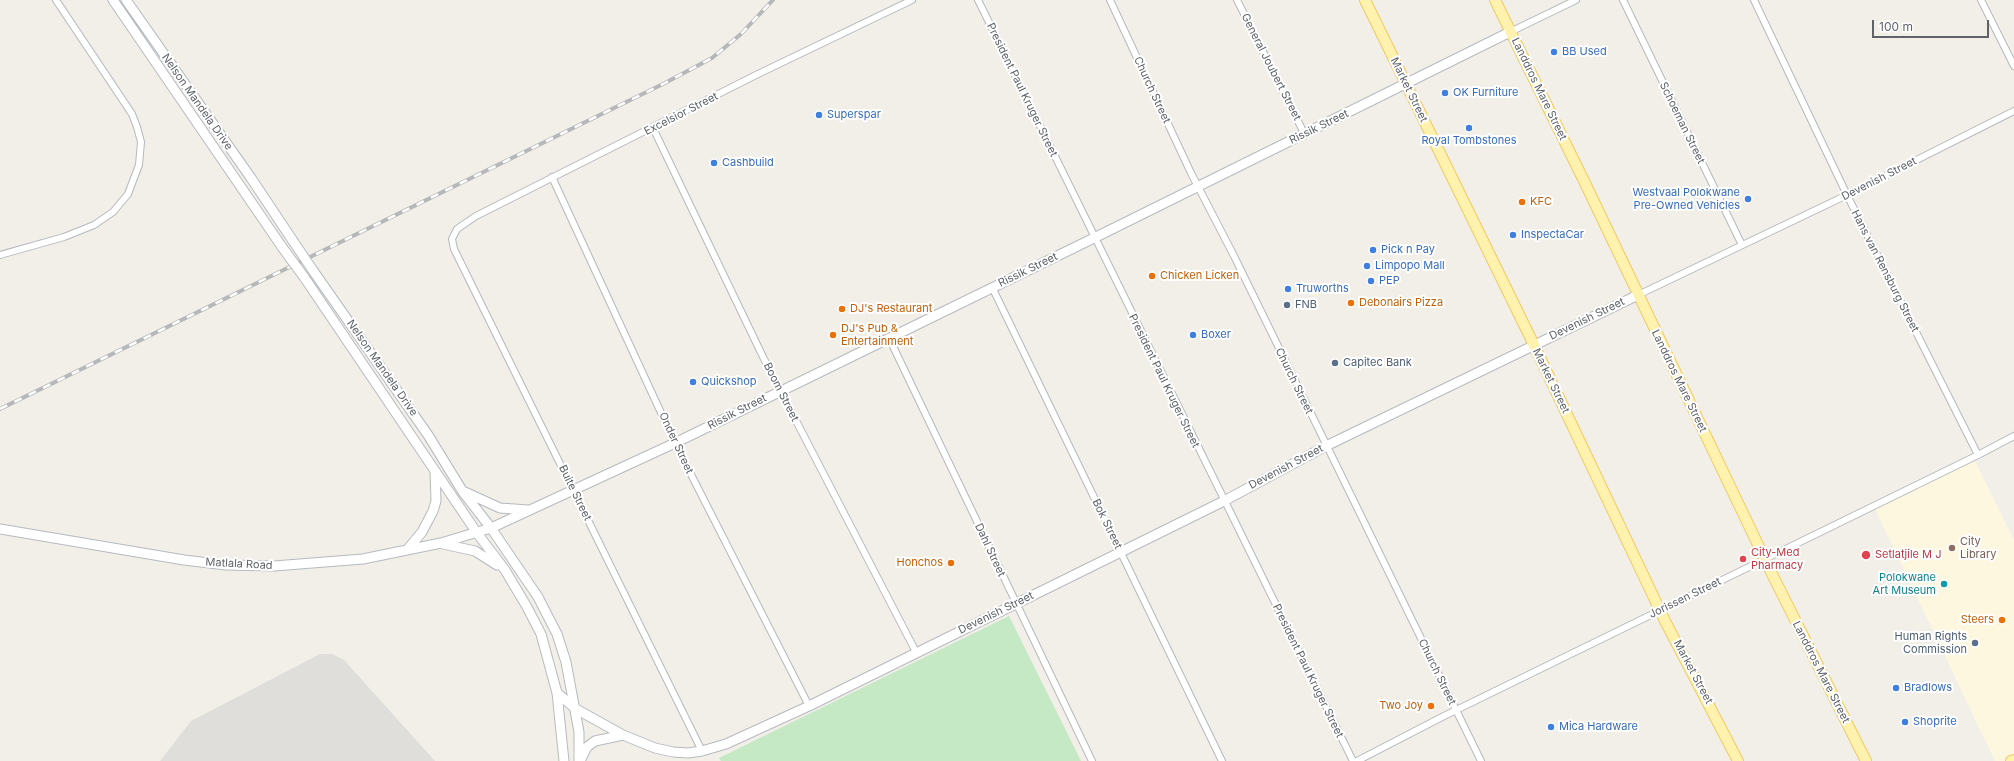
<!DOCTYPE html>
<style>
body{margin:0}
#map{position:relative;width:2014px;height:761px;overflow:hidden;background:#f1efe8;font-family:Inter,sans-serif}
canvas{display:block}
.scale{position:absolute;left:1872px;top:20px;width:117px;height:18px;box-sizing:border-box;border:2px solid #5f6368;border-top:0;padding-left:5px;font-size:12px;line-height:14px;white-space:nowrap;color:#5f6368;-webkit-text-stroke:3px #fff;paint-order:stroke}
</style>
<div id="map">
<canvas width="2014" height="761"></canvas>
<div class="scale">100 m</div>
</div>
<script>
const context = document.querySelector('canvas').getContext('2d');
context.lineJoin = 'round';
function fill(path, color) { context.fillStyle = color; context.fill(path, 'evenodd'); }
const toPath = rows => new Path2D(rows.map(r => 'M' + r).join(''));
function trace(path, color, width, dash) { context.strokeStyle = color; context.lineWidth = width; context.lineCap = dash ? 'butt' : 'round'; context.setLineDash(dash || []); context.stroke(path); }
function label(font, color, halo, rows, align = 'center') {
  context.font = font + ' Inter,sans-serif'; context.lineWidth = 4; context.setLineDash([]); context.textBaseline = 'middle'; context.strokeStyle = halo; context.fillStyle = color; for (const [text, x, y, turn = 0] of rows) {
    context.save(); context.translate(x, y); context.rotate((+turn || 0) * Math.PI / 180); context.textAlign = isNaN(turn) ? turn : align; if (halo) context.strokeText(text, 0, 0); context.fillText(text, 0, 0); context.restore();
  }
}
const commercial = toPath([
 [1974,459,2014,540,2014,759,2010,761,1995,761,1875,509]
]);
const industrial = toPath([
 [320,654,332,654,344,660,435,761,160,761,191,721]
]);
const green = toPath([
 [1009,616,1081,761,721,761,719,758]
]);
const street = toPath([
 [978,0,1353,761],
 [1110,0,1191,173,1234,256,1481,761],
 [1237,0,1304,133],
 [1623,0,1742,245],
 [1754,0,1847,195,1978,455],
 [1981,0,2014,66],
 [1510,32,1576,0],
 [653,128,764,359,916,652],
 [552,177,675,443,809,706],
 [0,255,64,237,94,225,113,212,128,194,139,165,141,142,137,127,132,114,56,0],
 [992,287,1222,761],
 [1638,295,1847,195,2014,111],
 [889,338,1092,761],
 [702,751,454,249,452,239,457,229,476,216,758,74,912,0],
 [1357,761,1444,716,1978,455,2014,436]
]);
const secondary = toPath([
 [113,0,282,247],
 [126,0,251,178,293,241],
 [314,272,428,435,463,492,491,528,538,597,557,634,566,662,579,732,579,761],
 [304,277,477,533,505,570,527,607,541,634,557,693,564,761],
 [465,492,500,508,528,510],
 [0,529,184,560,226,565,274,566,363,559,441,543,491,528,675,443,1094,238,1510,32],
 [443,544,475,551,497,565],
 [407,550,422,532,433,511,436,501,435,471],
 [557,693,576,709,623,735,655,748,673,752,688,753,702,751,726,744,809,706,1224,501,1326,446,1638,295],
 [580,761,587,747,595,741,623,735]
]);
const primary = toPath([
 [1365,0,1534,345,1665,621,1738,761],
 [1495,0,1585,183,1772,574,1866,761],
 [2011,761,2014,760]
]);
const rail = toPath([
 [0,409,665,83,712,58,741,34,773,0]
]);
const secondaryBridge = toPath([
 [293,241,314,272],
 [282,247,304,277]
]);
const markers = [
 [1554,52,4,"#3f7fe0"],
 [1445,93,4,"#3f7fe0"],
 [819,115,4,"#3f7fe0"],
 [1469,128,4,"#3f7fe0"],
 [714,163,4,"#3f7fe0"],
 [1748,199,4,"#3f7fe0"],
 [1522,202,4,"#e8710a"],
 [1513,235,4,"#3f7fe0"],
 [1373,250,4,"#3f7fe0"],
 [1367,266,4,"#3f7fe0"],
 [1152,276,4,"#e8710a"],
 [1371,281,4,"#3f7fe0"],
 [1288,289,4,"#3f7fe0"],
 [1351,303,4,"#e8710a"],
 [1287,305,4,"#5c6f8a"],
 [842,309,4,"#e8710a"],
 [833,335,4,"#e8710a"],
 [1193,335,4,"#3f7fe0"],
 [1335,363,4,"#5c6f8a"],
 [693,382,4,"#3f7fe0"],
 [1952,548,4,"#8d6e63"],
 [1866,555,5,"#e0444e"],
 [1743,559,4,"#e0444e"],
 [951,563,4,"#e8710a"],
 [1944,584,4,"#0f9aa8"],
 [2002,620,4,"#e8710a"],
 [1975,643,4,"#5c6f8a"],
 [1896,688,4,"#3f7fe0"],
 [1431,706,4,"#e8710a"],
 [1905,722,4,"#3f7fe0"],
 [1551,727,4,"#3f7fe0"]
];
const shopNames = [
 ["BB Used",1562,52],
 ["OK Furniture",1453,93],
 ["Superspar",827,115],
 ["Royal Tombstones",1469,141,"center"],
 ["Cashbuild",722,163],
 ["Westvaal Polokwane",1740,193,"right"],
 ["Pre-Owned Vehicles",1740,206,"right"],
 ["InspectaCar",1521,235],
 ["Pick n Pay",1381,250],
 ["Limpopo Mall",1375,266],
 ["PEP",1379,281],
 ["Truworths",1296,289],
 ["Boxer",1201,335],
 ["Quickshop",701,382],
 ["Bradlows",1904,688],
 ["Shoprite",1913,722],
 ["Mica Hardware",1559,727]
];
const streetNames = [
 ["General Joubert Street",1271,67,63],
 ["Landdros Mare Street",1539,89,64],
 ["President Paul Kruger Street",1022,90,64],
 ["Church Street",1152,90,65],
 ["Market Street",1409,90,64],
 ["Nelson Mandela Drive",197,102,55],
 ["Excelsior Street",681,114,-27],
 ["Schoeman Street",1682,123,64],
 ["Rissik Street",1319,127,-26],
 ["Devenish Street",1879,179,-27],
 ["Rissik Street",1028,270,-26],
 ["Hans van Rensburg Street",1885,271,63],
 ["Devenish Street",1587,319,-26],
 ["Nelson Mandela Drive",382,368,55],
 ["President Paul Kruger Street",1164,381,64],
 ["Church Street",1294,381,64],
 ["Market Street",1551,381,64],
 ["Landdros Mare Street",1679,381,64],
 ["Boom Street",781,392,63],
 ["Rissik Street",737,412,-27],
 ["Onder Street",676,443,65],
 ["Devenish Street",1286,467,-28],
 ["Buite Street",575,493,64],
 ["Bok Street",1107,524,64],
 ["Dahl Street",990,550,65],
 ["Matlala Road",239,564,3],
 ["Jorissen Street",1685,598,-26],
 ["Devenish Street",996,613,-26],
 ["President Paul Kruger Street",1308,671,64],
 ["Church Street",1437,672,64],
 ["Market Street",1693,672,62],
 ["Landdros Mare Street",1821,672,63]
];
const foodNames = [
 ["KFC",1530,202],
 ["Chicken Licken",1160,276],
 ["Debonairs Pizza",1359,303],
 ["DJ's Restaurant",850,309],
 ["DJ's Pub &",841,329],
 ["Entertainment",841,342],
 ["Honchos",943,563,"right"],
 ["Steers",1994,620,"right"],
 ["Two Joy",1423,706,"right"]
];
const serviceNames = [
 ["FNB",1295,305],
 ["Capitec Bank",1343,363],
 ["Human Rights",1967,637,"right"],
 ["Commission",1967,650,"right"]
];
const educationNames = [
 ["City",1960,542],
 ["Library",1960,555]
];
const healthNames = [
 ["City-Med",1751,553],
 ["Pharmacy",1751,566],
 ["Setlatjile M J",1875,555]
];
const cultureNames = [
 ["Polokwane",1936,578],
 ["Art Museum",1936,591]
];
fill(commercial, '#fef7e0');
fill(industrial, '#e0deda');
fill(green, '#c5e8c5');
trace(street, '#b5b8bc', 8);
trace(secondary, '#b6babf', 11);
trace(primary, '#f2c960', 12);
trace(street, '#fff', 6);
trace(secondary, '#fff', 9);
trace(primary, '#fff2af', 10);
trace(rail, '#b6b7b8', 4);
trace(rail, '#fff', 2.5, [8]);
trace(secondaryBridge, '#b6babf', 11, []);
trace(secondaryBridge, '#fff', 9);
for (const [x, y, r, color] of markers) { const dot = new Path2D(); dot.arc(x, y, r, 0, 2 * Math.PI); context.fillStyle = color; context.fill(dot); trace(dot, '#fff', 1.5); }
label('11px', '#366cbe', '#fff', shopNames, 'left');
label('11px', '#5f6368', '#fff', streetNames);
label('11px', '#c56008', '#fff', foodNames, 'left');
label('11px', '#4e5e75', '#fff', serviceNames, 'left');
label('11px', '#785e54', '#fff', educationNames, 'left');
label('11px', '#be3a42', '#fff', healthNames, 'left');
label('11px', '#0d838f', '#fff', cultureNames, 'right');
</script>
